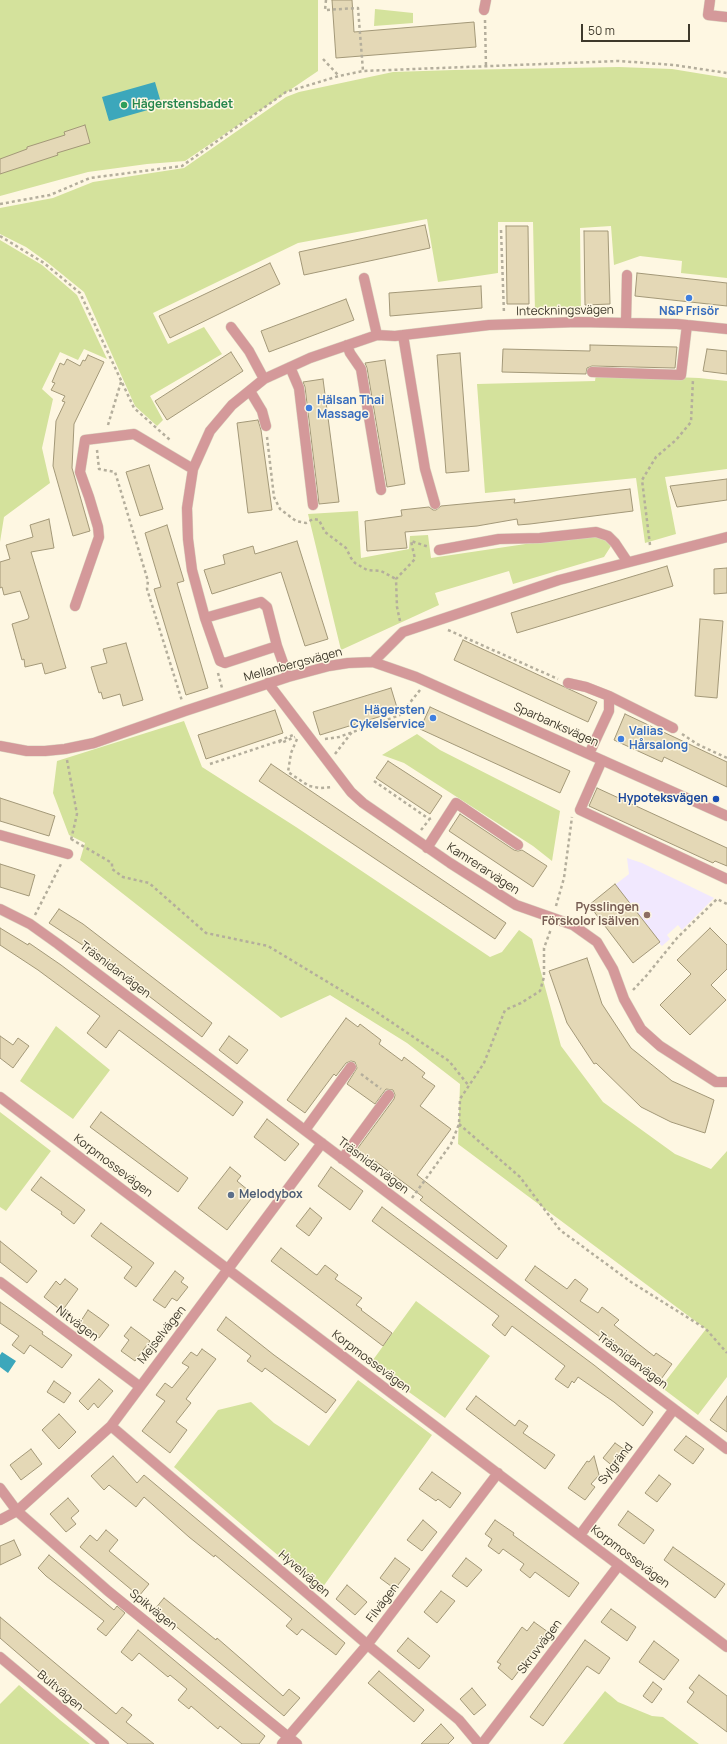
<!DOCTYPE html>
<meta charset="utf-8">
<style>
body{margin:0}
#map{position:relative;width:727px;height:1744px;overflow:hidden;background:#fef7e2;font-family:Manrope,sans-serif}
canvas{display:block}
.scale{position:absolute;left:581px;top:24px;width:109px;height:18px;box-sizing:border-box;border:2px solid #3e392b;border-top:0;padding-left:5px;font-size:12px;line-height:14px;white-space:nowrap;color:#3e392b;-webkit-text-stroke:3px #fef7e2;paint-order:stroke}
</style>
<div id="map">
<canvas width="727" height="1744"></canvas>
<div class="scale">50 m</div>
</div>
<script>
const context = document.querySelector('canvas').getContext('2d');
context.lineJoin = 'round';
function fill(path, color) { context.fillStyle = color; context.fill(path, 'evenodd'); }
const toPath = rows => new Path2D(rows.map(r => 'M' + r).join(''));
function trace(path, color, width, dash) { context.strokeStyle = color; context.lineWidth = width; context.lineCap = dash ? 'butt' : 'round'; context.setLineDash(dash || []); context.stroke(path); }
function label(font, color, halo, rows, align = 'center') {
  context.font = font + ' Manrope,sans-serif'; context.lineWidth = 3; context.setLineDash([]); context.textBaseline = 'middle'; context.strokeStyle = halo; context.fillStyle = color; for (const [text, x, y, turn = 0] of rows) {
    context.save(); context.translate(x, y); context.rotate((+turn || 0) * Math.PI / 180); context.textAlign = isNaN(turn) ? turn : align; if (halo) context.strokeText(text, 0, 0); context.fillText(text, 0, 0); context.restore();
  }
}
const education = toPath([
 [627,858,642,863,714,898,682,930,678,925,667,935,670,939,662,946,659,943,633,963,589,905,629,874]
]);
const green = toPath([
 [0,0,318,0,318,71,185,161,147,164,88,172,0,196],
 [375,9,413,13,413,23,374,26],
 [619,67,672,69,727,78,727,278,681,273,682,261,640,256,614,265,611,226,580,228,581,311,535,312,533,222,498,222,498,273,438,282,427,219,298,243,153,313,168,344,204,327,222,354,150,396,163,420,157,426,135,406,84,292,47,262,26,247,0,234,0,208,53,198,93,182,184,168,286,97,299,92,393,72,454,70],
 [0,240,42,265,77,295,107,359,84,349,78,360,60,352,42,389,53,399,42,448,50,483,4,517,0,542],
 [596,374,699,378,727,381,727,469,665,477,676,534,645,543,636,478,485,493,477,384,595,381],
 [358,511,361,558,409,549,410,536,428,535,431,558,593,534,607,540,611,546,604,557,513,584,509,571,435,593,439,605,341,650,308,514],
 [184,721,202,767,296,827,490,957,502,952,519,930,532,939,561,1046,603,1102,675,1154,711,1169,727,1151,727,1377,698,1415,661,1387,706,1329,458,1144,460,1084,407,1043,330,995,281,1018,80,860,85,843,69,835,53,793,57,761],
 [417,734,440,750,560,811,552,861,533,846,404,763,382,755],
 [56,1026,110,1070,73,1119,20,1081],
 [0,1112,51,1151,6,1211,0,1207],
 [416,1301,490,1356,445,1418,370,1364],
 [358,1380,432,1435,320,1591,174,1467,218,1410,251,1402,274,1423,309,1446],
 [19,1685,60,1720,90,1744,0,1744,0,1704],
 [605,1691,618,1702,652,1716,663,1717,699,1744,563,1744]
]);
const water = toPath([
 [155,82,162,106,109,121,102,97],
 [2,1352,16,1361,8,1373,0,1367,0,1355]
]);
const building = toPath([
 [332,0,352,0,354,32,474,22,476,47,336,58,332,0],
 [85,125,90,143,57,153,58,155,0,174,0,159,27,149,27,147,65,135,64,132,85,125],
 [425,225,430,248,304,275,299,252,425,225],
 [506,226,528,226,529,304,507,304,506,226],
 [584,231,608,231,610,304,585,305,584,231],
 [270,263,280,284,170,338,159,316,270,263],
 [637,273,727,283,727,306,635,296,637,273],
 [481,286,482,308,390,316,389,293,481,286],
 [346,299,354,320,269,352,261,331,346,299],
 [590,345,677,347,675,368,592,366,587,368,586,374,502,372,503,349,590,351,590,345],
 [707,349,727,351,727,374,703,371,707,349],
 [231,352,243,371,167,420,155,401,231,352],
 [460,353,469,471,446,473,437,355,460,353],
 [88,355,104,362,74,424,72,468,90,531,73,536,53,466,56,421,65,402,62,401,65,396,51,390,55,383,52,382,60,363,64,365,67,359,80,366,83,360,85,361,88,355],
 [385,360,405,484,387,487,367,368,365,363,385,360],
 [323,379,339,502,319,504,305,387,303,382,323,379],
 [258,420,261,430,272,510,248,513,237,423,258,420],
 [149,465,163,509,140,516,126,472,149,465],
 [727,479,727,500,677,507,670,486,727,479],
 [630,489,633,511,530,524,518,525,517,519,477,526,405,532,407,548,367,551,365,521,402,516,401,510,429,507,433,510,436,510,441,506,515,499,514,503,630,489],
 [49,519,54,548,31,552,66,668,45,674,42,663,25,667,24,659,22,660,12,624,28,619,29,617,20,591,4,595,2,587,0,588,0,562,10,559,6,545,33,537,30,525,49,519],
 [167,525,184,581,177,583,208,688,186,695,154,589,161,587,145,533,167,525],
 [297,541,328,639,305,646,281,572,212,594,204,570,225,564,223,555,253,546,255,554,297,541],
 [667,566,673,586,517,633,511,613,667,566],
 [727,568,727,593,714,594,714,569,727,568],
 [700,619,723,621,717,698,695,696,700,619],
 [463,640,597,702,588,722,454,660,463,640],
 [126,643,143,700,123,706,120,694,103,699,101,692,99,693,91,667,107,663,103,649,126,643],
 [391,688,398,711,320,735,313,712,391,688],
 [430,707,570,771,560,793,420,729,430,707],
 [275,710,283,733,206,759,198,735,275,710],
 [625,714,727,762,727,787,664,757,662,762,614,740,625,714],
 [388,761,442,796,430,814,376,778,388,761],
 [271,764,506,923,495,939,259,781,271,764],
 [597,788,727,848,727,866,715,861,713,863,589,806,597,788],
 [0,798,55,816,49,836,0,821,0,798],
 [460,814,514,850,518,851,522,850,547,866,533,887,449,831,460,814],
 [0,864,35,875,29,896,0,887,0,864],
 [615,884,660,942,633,963,589,905,615,884],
 [59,909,83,924,212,1023,202,1037,84,946,49,923,59,909],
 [0,928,28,945,29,943,61,965,243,1102,233,1116,119,1030,106,1048,87,1033,100,1016,38,970,0,945,0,928],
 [710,928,727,945,727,969,711,985,726,1000,690,1035,660,1005,691,974,677,960,710,928],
 [587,958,602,1004,631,1048,672,1081,714,1100,705,1133,671,1122,641,1107,596,1063,594,1064,567,1023,549,971,587,958],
 [346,1018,358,1027,360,1024,381,1040,379,1044,402,1061,404,1057,425,1073,422,1077,435,1086,420,1106,451,1129,417,1175,507,1246,497,1259,420,1200,423,1197,375,1161,372,1165,355,1152,394,1099,395,1095,393,1090,386,1089,375,1104,347,1084,357,1068,355,1062,351,1061,346,1063,336,1076,334,1074,305,1113,287,1100,346,1018],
 [0,1036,13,1045,18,1038,29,1046,13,1068,0,1058,0,1036],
 [229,1036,248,1050,237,1064,219,1050,229,1036],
 [101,1112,188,1178,178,1192,90,1127,101,1112],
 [267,1119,299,1144,285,1161,254,1137,267,1119],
 [230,1167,241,1176,237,1181,254,1195,227,1230,198,1208,230,1167],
 [331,1167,363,1191,350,1210,318,1186,331,1167],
 [41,1177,85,1210,74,1224,61,1214,62,1212,31,1190,41,1177],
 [382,1207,594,1365,653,1412,643,1426,614,1402,578,1377,574,1383,572,1381,568,1388,555,1379,565,1366,512,1326,505,1336,492,1325,499,1316,372,1221,382,1207],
 [310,1208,322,1218,309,1236,296,1226,310,1208],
 [101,1223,154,1263,136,1287,124,1278,132,1267,91,1236,101,1223],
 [0,1241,37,1271,27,1283,0,1262,0,1241],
 [281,1248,315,1274,317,1275,325,1265,338,1275,335,1279,362,1298,356,1305,362,1309,361,1310,392,1333,383,1346,271,1261,281,1248],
 [535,1266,567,1289,575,1279,588,1289,580,1301,598,1313,602,1307,619,1320,614,1325,654,1356,656,1353,672,1364,659,1382,525,1280,535,1266],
 [175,1271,184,1278,181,1282,188,1287,177,1301,172,1298,165,1308,153,1300,175,1271],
 [65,1279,78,1289,62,1311,44,1297,56,1281,60,1285,65,1279],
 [0,1302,43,1332,42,1334,72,1355,62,1368,30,1345,24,1354,12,1345,19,1336,0,1323,0,1302],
 [88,1310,109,1325,99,1338,79,1324,88,1310],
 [226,1317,274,1355,336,1400,326,1413,265,1368,262,1372,247,1361,251,1356,217,1330,226,1317],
 [131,1327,150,1341,135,1361,121,1351,129,1340,124,1336,131,1327],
 [202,1349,216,1359,186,1399,191,1403,176,1422,187,1430,170,1453,142,1431,165,1401,156,1395,165,1383,172,1388,189,1367,182,1363,191,1352,197,1356,202,1349],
 [99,1379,113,1391,98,1408,94,1403,88,1410,79,1401,99,1379],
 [54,1381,71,1393,64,1403,47,1392,54,1381],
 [476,1396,515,1426,519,1420,528,1426,523,1433,555,1455,545,1469,466,1409,476,1396],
 [727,1396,727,1432,710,1420,727,1396],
 [59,1414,76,1432,59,1449,42,1430,59,1414],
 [686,1436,704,1449,693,1464,674,1450,686,1436],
 [615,1443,628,1452,615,1468,603,1458,615,1443],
 [31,1449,42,1464,21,1480,10,1465,31,1449],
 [113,1456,137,1483,144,1475,345,1643,336,1655,302,1629,297,1635,286,1626,292,1619,215,1555,214,1557,189,1537,144,1497,136,1507,109,1485,104,1490,91,1476,113,1456],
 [594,1456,599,1475,591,1484,595,1487,585,1500,568,1488,587,1461,589,1462,594,1456],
 [432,1472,461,1493,450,1508,438,1499,436,1501,419,1489,432,1472],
 [659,1475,671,1484,657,1502,645,1493,659,1475],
 [68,1498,79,1511,71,1518,76,1524,66,1532,50,1514,68,1498],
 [628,1511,654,1530,644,1544,618,1525,628,1511],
 [423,1520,437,1532,422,1551,407,1540,423,1520],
 [495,1520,514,1533,513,1535,579,1583,569,1597,535,1572,530,1578,520,1570,524,1564,503,1549,499,1554,488,1546,492,1539,485,1534,495,1520],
 [106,1530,118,1540,109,1551,149,1584,139,1596,80,1547,90,1535,97,1541,106,1530],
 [14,1540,21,1555,0,1565,0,1546,14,1540],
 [673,1547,725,1584,715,1598,664,1560,673,1547],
 [49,1555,114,1610,117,1606,125,1613,106,1636,97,1629,104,1621,46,1576,38,1568,49,1555],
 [395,1558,410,1569,395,1589,380,1578,395,1558],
 [466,1558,482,1570,467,1587,452,1576,466,1558],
 [347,1585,367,1602,355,1615,336,1599,347,1585],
 [441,1591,455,1601,437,1623,424,1612,441,1591],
 [164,1598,216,1640,217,1638,247,1664,283,1696,289,1689,300,1698,284,1716,155,1609,164,1598],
 [611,1609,636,1627,627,1641,601,1622,611,1609],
 [0,1617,116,1714,122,1707,132,1715,126,1722,154,1744,128,1744,58,1688,0,1638,0,1617],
 [534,1622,548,1632,512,1680,498,1668,501,1664,497,1662,522,1627,527,1631,534,1622],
 [138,1630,265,1736,259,1744,242,1744,220,1726,218,1729,191,1706,189,1709,178,1700,187,1689,170,1675,168,1677,139,1653,132,1661,121,1652,138,1630],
 [408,1638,430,1656,419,1669,397,1651,408,1638],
 [585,1640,610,1658,599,1674,587,1666,543,1726,530,1717,585,1640],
 [654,1641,679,1660,664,1680,639,1662,654,1641],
 [379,1671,424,1710,414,1722,368,1683,379,1671],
 [699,1675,727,1696,727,1732,687,1702,694,1692,689,1688,699,1675],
 [653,1682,662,1689,652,1703,643,1696,653,1682],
 [472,1688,486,1705,474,1715,460,1699,472,1688],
 [441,1724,454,1738,448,1744,421,1744,441,1724]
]);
const path = toPath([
 [326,0,325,10,358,8,363,71],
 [485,20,486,67],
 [323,59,339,76],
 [0,204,50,195,90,178,182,166,286,92,339,76,363,71,619,61,674,65,727,73],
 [501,230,504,314],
 [0,236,44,263,80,293,134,408,170,440],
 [108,425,121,382],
 [267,437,274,497,280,509,296,521,306,523,313,519,319,520,325,532,346,548,351,558,355,563,367,570,381,571,396,579],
 [97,450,99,469,115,472,148,581,147,589,182,701],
 [650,545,642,480,656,457,676,440,691,422,693,379],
 [400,621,397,607,396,579,415,559,411,541,429,547],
 [448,630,558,679],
 [218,673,222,688],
 [682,734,697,744,727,758],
 [297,739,291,753,288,772,309,786,320,788,332,787],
 [325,739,339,737,400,715,420,690],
 [279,741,293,735],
 [335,754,352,732],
 [67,760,77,814,71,840],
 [210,764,279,741,281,743,295,737],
 [374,781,429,819,432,818],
 [421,830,429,820],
 [71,839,112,863,112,869,123,877,149,883,206,933,268,946,369,1007,449,1061,469,1086],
 [556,906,564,878,572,817],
 [35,915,61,864],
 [633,990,647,975,677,938,717,899,727,904],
 [361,1074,381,1089],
 [459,1124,520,1177,560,1230,631,1282,706,1329,727,1353],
 [412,1198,451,1144,459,1124,460,1099,484,1063,505,1010,521,1003,540,991,544,977,544,948,551,929]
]);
const minor = toPath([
 [710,0,708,15,726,17],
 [484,10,486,0],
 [364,278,377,335],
 [626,323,627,275],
 [231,327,249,351,264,379],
 [403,335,425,469,435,504],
 [347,345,350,353,361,369,381,490],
 [290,367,299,388,313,505],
 [592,372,681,375,687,325],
 [250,391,262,411,266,426],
 [439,550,499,539,540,538,596,532,608,536,615,543,627,561],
 [75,606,99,537,98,527,89,497,80,472,85,440,134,434,193,469],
 [205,618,261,602,267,607,277,646,225,663,220,661,205,618,192,570,188,539,187,508,193,469,210,431,232,405,264,379,310,358,377,335,395,336,489,325,578,322,677,324,727,329],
 [277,646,288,677],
 [373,662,416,677,727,816],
 [268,683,351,792,363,803,450,863,516,905,573,925,597,942,613,969,624,999,641,1029,660,1046,716,1082,727,1082],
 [568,683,586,687,609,696,673,728],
 [0,746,27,751,45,751,65,749,94,743,185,711,288,677,329,666,348,663,373,662,403,632,559,580,727,537],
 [589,754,609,711,609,696],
 [602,760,580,810,727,879],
 [0,835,68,854],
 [427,848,456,803,518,845],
 [0,909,30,924,58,944,727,1449],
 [0,1097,727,1647],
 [305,1130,351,1067],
 [342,1159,389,1095],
 [0,1282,139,1386],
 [111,1426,369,1646,459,1720,479,1744],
 [0,1488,17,1511,108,1591,297,1744],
 [0,1520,17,1511,111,1426,322,1143],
 [580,1535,674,1409],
 [0,1657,104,1744],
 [282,1744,367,1645,498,1473],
 [482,1744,619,1565]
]);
const markers = [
 [124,105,4,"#2e9e5b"],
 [689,298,4,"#3f7fe0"],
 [309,408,4,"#3f7fe0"],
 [433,718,4,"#3f7fe0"],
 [621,739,4,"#3f7fe0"],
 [716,799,4,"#1a4fb4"],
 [647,915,4,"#8d6e63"],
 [231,1195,4,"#5c6f8a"]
];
const leisureNames = [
 ["Hägerstensbadet",132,105]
];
const streetNames = [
 ["Inteckningsvägen",565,311,-1],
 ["Mellanbergsvägen",293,665,-15],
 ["Sparbanksvägen",556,725,24],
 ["Kamrerarvägen",483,869,33],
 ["Träsnidarvägen",115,970,37],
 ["Korpmossevägen",113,1166,37],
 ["Träsnidarvägen",373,1166,37],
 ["Nitvägen",77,1324,37],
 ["Mejselvägen",162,1335,-52],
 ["Träsnidarvägen",632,1361,37],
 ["Korpmossevägen",371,1362,37],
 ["Sylgränd",616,1464,-53],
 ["Korpmossevägen",630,1557,37],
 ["Hyvelvägen",304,1574,41],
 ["Filvägen",383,1603,-53],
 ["Spikvägen",153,1610,39],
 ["Skruvvägen",540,1647,-53],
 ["Bultvägen",60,1691,40]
];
const shopNames = [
 ["N&P Frisör",689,312,"center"],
 ["Hälsan Thai",317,401],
 ["Massage",317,415],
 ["Hägersten",425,711,"right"],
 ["Cykelservice",425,725,"right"],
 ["Valias",629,732],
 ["Hårsalong",629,746]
];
const transitNames = [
 ["Hypoteksvägen",708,799]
];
const educationNames = [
 ["Pysslingen",639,908],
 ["Förskolor Isälven",639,922]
];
const serviceNames = [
 ["Melodybox",239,1195]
];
fill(education, '#f1e8fe');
fill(green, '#d4e29c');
fill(water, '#3ca7bb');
fill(building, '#e4d8b6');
trace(building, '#a39878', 1);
trace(minor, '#dbd5c1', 11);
trace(path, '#b4ae9c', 2.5, [3, 3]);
trace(minor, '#d4999a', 10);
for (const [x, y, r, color] of markers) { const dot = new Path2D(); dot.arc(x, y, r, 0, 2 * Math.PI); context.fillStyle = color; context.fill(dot); trace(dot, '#fef7e2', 1.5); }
label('bold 12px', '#27864d', '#fef7e2', leisureNames, 'left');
label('12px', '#3e392b', '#fef7e2', streetNames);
label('bold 12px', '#366cbe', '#fef7e2', shopNames, 'left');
label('bold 12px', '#164399', '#fef7e2', transitNames, 'right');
label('bold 12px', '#785e54', '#fef7e2', educationNames, 'right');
label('bold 12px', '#4e5e75', '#fef7e2', serviceNames, 'left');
</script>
